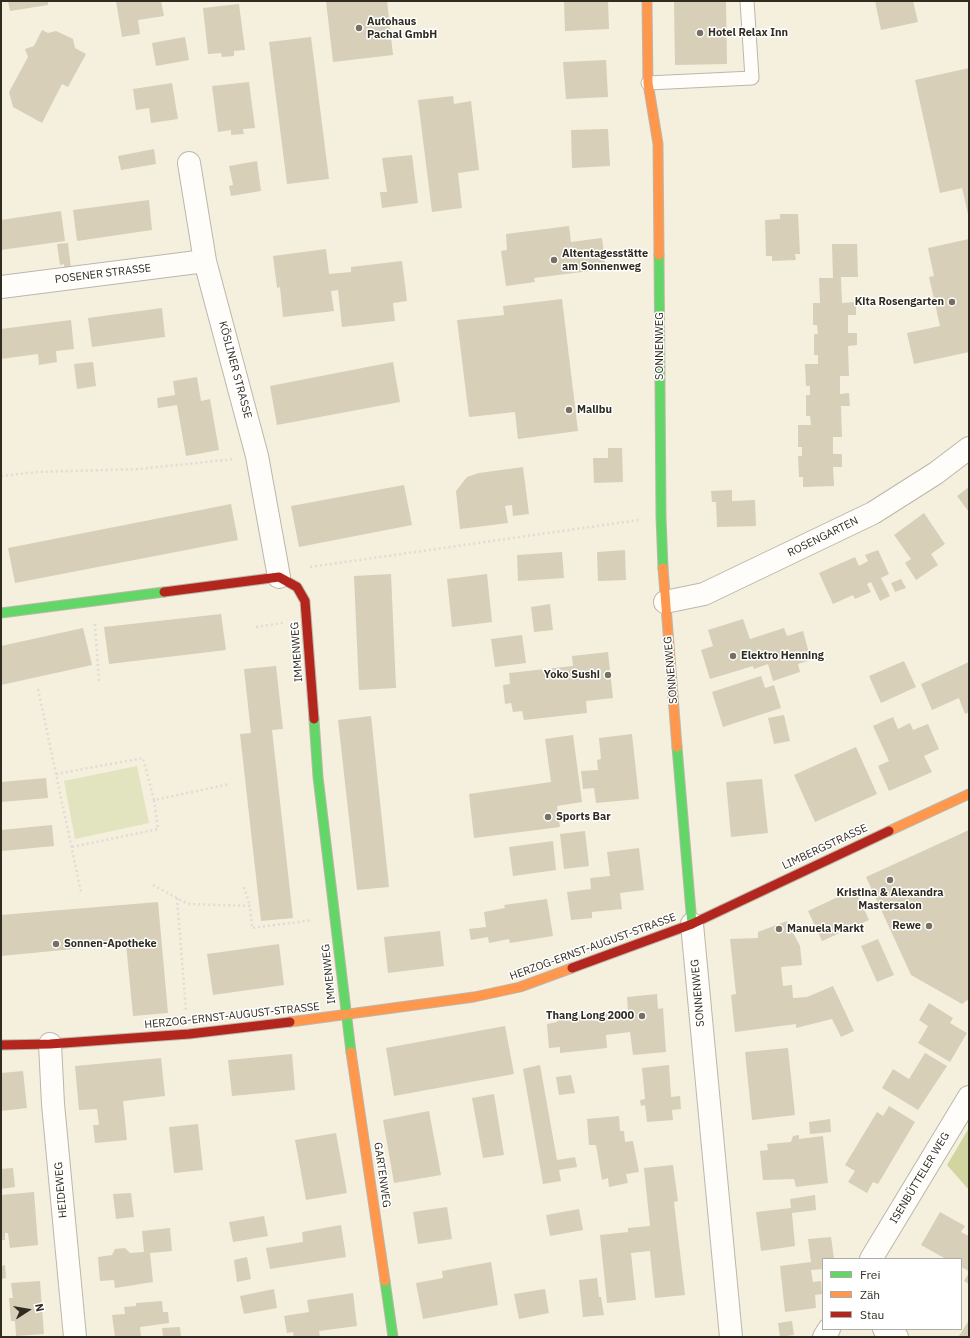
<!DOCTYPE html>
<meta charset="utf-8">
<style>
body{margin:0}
#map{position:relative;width:970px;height:1338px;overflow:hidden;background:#f5efde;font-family:"IBM Plex Sans",sans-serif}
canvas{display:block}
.frame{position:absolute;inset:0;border:2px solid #302c20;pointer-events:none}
.legend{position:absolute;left:822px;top:1258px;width:140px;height:72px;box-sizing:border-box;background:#fff;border:1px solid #acaba6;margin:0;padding:5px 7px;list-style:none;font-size:12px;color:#302c20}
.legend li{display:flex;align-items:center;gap:8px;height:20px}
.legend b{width:20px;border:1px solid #acaba6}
.north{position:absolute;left:8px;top:1290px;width:40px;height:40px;-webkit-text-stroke:3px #fff;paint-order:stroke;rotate:78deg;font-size:11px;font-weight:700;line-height:16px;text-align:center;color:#302c20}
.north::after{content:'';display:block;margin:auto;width:14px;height:18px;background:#302c20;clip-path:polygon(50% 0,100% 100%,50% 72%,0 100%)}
</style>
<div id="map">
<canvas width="970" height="1338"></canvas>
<div class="frame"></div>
<ul class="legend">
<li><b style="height:5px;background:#63d668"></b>Frei</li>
<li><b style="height:5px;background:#ff974d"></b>Zäh</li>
<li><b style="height:5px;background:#b3261e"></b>Stau</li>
</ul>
<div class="north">N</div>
</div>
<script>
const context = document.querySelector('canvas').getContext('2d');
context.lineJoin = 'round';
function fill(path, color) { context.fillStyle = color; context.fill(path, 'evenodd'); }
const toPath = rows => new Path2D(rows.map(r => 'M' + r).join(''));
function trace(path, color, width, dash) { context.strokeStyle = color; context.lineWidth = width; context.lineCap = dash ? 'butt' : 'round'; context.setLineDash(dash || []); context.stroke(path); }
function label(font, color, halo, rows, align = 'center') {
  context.font = font + ' "IBM Plex Sans",sans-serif'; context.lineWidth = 3; context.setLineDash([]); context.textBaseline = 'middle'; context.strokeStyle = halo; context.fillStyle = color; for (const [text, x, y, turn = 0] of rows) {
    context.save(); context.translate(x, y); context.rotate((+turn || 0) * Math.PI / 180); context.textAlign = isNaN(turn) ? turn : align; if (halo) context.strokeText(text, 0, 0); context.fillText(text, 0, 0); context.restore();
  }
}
const green = toPath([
 [137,766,149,823,75,839,64,781]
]);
const forest = toPath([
 [969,1128,969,1190,947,1165]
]);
const building = toPath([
 [8,1,48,1,48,5,10,11],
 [116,1,161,1,164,16,138,20,140,34,122,37],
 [326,1,387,1,393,55,333,62],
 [564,1,608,1,609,29,565,31],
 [674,1,726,1,727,64,675,65],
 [875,1,913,1,918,22,881,30],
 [239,4,245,50,234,51,234,56,222,57,221,53,208,54,203,8],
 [42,30,48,33,56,31,73,39,75,48,86,54,68,87,62,84,42,123,13,107,9,92,28,57,25,49,34,46],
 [185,37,189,60,156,66,152,43],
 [311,37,329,179,287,184,269,42],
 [606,60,608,97,566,99,563,62],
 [969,68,969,214,968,214,962,188,940,193,915,80],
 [249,82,255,128,243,129,244,134,231,135,231,130,218,132,212,86],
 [172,83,178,119,151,123,149,108,136,110,133,89],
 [453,96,454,104,471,101,479,170,458,173,462,208,432,212,418,100],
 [608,129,610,166,572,168,571,130],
 [154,149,156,164,121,170,118,156],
 [412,155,418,203,382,208,380,192,387,192,382,158],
 [257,161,261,191,231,196,229,186,233,185,229,166],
 [149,200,152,230,77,241,73,210],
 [61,211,65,241,1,250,1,220],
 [780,214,798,214,800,254,795,254,796,260,772,261,772,256,766,256,765,220,780,219],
 [569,226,571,242,602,238,606,269,534,278,535,282,506,286,501,251,507,250,506,234],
 [969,239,969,352,914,364,907,333,940,326,929,277,934,276,928,248],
 [68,243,71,268,64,269,64,264,60,265,57,244],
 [832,244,857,244,858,277,841,277,842,303,856,302,856,315,848,315,848,333,857,333,857,345,848,346,849,376,840,376,840,394,849,393,850,406,841,406,842,437,833,437,833,454,842,454,842,467,833,467,834,486,803,487,803,477,799,477,798,456,802,456,802,447,798,447,798,425,811,425,810,416,806,416,806,395,810,395,810,386,806,386,805,364,818,364,818,355,814,355,814,334,818,334,817,325,813,325,813,303,820,303,819,278,833,278],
 [326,249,329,274,351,272,351,267,402,261,407,301,393,303,395,321,342,327,338,290,331,291,334,311,283,317,280,287,277,288,273,256],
 [562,299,578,431,518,439,515,412,469,417,457,320,504,315,503,306],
 [162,308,165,337,92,347,88,318],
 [71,320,74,349,56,351,57,362,39,365,38,354,1,359,1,329],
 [93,362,96,386,77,389,74,364],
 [393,362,400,402,277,425,270,386],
 [197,377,201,401,210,399,219,450,186,456,177,405,158,408,157,398,175,395,173,381],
 [608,448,622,448,623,482,594,483,593,458,608,458],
 [523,467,529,514,513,516,512,505,505,506,508,523,460,529,456,491,467,477,479,473],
 [404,485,412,525,299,547,291,506],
 [969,487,969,512,957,496],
 [732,490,732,501,755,500,756,526,717,527,716,502,712,502,711,491],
 [231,504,238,540,15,583,8,548],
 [924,513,945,544,931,554,938,565,916,580,905,563,911,559,894,535],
 [625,550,626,580,598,581,597,552],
 [878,550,889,574,881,578,890,596,880,601,871,582,867,584,871,592,855,599,853,595,833,604,819,573,855,557,859,566,868,561,865,555],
 [562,552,564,578,518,581,517,555],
 [391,574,396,688,359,690,354,576],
 [487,574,492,622,452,627,447,579],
 [901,579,906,588,895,592,891,583],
 [550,604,553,630,534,632,531,607],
 [221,614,226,650,109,664,104,627],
 [743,619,750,639,784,628,787,636,803,631,811,660,798,664,800,672,773,681,768,664,754,669,753,666,710,679,701,650,713,646,708,630],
 [83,628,92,665,1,685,1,646],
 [522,635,526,663,495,667,491,639],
 [608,652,613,698,586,701,587,713,524,720,522,711,513,712,511,703,505,704,503,685,510,684,509,673,573,666,572,656],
 [904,661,916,687,881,703,869,676],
 [969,662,969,712,965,714,959,698,932,710,921,684],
 [276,666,283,729,272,730,293,918,261,921,240,734,251,733,244,669],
 [761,676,765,688,774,685,781,708,723,727,712,692],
 [784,715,790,741,774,744,768,718],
 [371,716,389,887,357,890,338,720],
 [893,717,898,729,910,723,913,730,928,724,939,749,924,756,932,772,889,791,878,766,889,761,873,726],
 [632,734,639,799,596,803,594,788,583,789,581,771,598,770,597,760,601,759,599,738],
 [573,735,582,802,557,806,560,827,474,838,469,794,551,782,545,739],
 [856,747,877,794,815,822,794,775],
 [46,778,48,798,1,802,1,782],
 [762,779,768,833,731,837,726,782],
 [52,825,54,846,2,851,1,830],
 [969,830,969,999,962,1004,911,975,866,877],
 [585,831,589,866,564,869,560,834],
 [553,841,556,870,513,876,509,847],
 [639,848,644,890,620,893,622,909,592,912,592,918,571,920,567,892,591,889,590,878,610,876,607,852],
 [855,889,869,920,822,941,808,911],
 [547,899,553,936,510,943,509,939,489,943,488,937,471,940,469,929,486,927,484,912,505,908,504,905],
 [158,902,168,1013,133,1016,126,944,1,956,1,915],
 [787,921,800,946,802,965,781,967,783,986,792,985,793,998,807,997,833,986,854,1031,841,1037,832,1019,796,1028,796,1024,735,1032,731,995,736,994,730,939,758,938,758,932],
 [440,931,444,966,388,973,384,937],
 [878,939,894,975,877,982,861,946],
 [279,944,284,985,213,995,207,954],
 [657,994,658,1009,663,1008,666,1052,633,1055,630,1032,606,1035,607,1048,560,1053,560,1047,549,1048,547,1024,557,1022,557,1017,628,1011,627,997],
 [929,1003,953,1018,950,1023,967,1033,950,1062,918,1043,928,1026,919,1020],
 [505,1026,514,1074,394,1096,386,1048],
 [788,1048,795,1115,752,1120,745,1052],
 [925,1053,947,1066,918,1110,882,1088,893,1069,909,1079],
 [292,1054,295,1090,232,1096,228,1060],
 [161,1058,165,1096,123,1101,127,1140,95,1143,93,1125,99,1125,97,1109,79,1110,75,1066],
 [540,1065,557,1160,575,1157,577,1167,559,1170,561,1181,543,1184,523,1069],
 [669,1065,671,1097,680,1096,681,1109,672,1110,673,1120,647,1122,645,1105,641,1106,640,1100,645,1099,642,1068],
 [23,1071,27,1108,1,1111,1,1073],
 [571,1075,575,1093,559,1095,556,1077],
 [494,1094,504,1155,483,1158,472,1098],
 [889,1106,915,1122,878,1184,873,1182,867,1193,848,1182,855,1171,845,1165,877,1112,883,1116],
 [429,1111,441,1175,394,1183,383,1120],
 [619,1116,620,1131,624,1131,625,1142,633,1141,639,1172,626,1174,628,1183,609,1187,608,1178,602,1180,596,1145,589,1145,587,1119],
 [830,1119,831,1132,810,1134,809,1122],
 [198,1124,203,1170,174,1173,169,1127],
 [336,1133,347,1193,306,1200,295,1140],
 [799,1135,799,1139,823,1136,828,1183,796,1187,794,1179,763,1180,760,1151,768,1150,767,1144,791,1142,793,1136],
 [673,1165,678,1201,674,1202,685,1295,655,1298,650,1251,631,1253,636,1300,607,1303,600,1235,628,1232,628,1228,650,1226,644,1168],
 [13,1168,15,1187,1,1189,1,1169],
 [34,1192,38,1245,10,1248,8,1233,5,1233,5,1240,1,1240,1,1195],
 [131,1193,134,1217,116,1219,113,1194],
 [815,1195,816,1210,792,1213,795,1246,761,1251,756,1212,791,1208,790,1199],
 [447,1207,452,1239,418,1244,413,1212],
 [579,1209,583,1230,550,1236,546,1215],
 [940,1212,965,1226,961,1232,969,1236,969,1271,961,1267,961,1259,946,1259,921,1245],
 [264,1216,268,1236,233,1242,229,1222],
 [341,1225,346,1257,270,1269,266,1248,303,1242,302,1232],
 [170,1228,172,1251,150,1253,153,1282,115,1288,114,1280,100,1281,98,1257,112,1255,115,1249,125,1248,130,1253,144,1252,142,1231],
 [831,1237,834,1259,823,1259,823,1269,811,1270,813,1282,821,1281,822,1294,815,1295,816,1308,785,1312,780,1266,811,1262,808,1239],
 [247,1257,251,1279,237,1282,234,1260],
 [491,1262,498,1305,423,1319,416,1283,443,1278,442,1271],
 [5,1265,6,1278,1,1279,1,1266],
 [969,1273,969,1284,964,1281],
 [597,1278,599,1297,601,1297,604,1315,583,1317,579,1280],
 [40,1281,44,1334,16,1336,15,1321,11,1321,9,1298,13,1298,11,1283],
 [274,1289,277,1308,244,1314,240,1296],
 [545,1289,549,1313,519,1319,514,1294],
 [353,1293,357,1326,319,1331,320,1337,294,1337,293,1332,287,1333,284,1316,309,1312,307,1300],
 [162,1301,163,1312,168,1312,169,1323,140,1327,141,1337,115,1337,112,1315,125,1314,124,1307,136,1306,136,1303],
 [969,1320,969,1337,962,1337,959,1336],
 [792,1321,794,1335,780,1337,778,1323],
 [180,1327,181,1337,163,1337,162,1328]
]);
const path = toPath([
 [1,476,37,472,139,469,235,459],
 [310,567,639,520],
 [95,624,99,681],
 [256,627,283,623],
 [38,689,81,892],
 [56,774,143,758,154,800],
 [72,847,158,829,154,800,230,784],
 [153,885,188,904,250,906,252,928,313,920],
 [244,887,250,906],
 [177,898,186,1011]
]);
const lane = toPath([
 [648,83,752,78,747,1]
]);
const street = toPath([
 [189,163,205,261,257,456,279,577],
 [1,287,205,261],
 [665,602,704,594,873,513,936,473,969,448],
 [692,924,731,1337],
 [50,1044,53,1104,75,1337],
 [871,1259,969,1097],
 [884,1329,897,1337],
 [824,1337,829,1329]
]);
const fast = toPath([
 [659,255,661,517,663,568],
 [1,613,164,592],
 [314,719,318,777,351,1052],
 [677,747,692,924],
 [385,1281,393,1337]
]);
const slow = toPath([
 [647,1,648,83,658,144,659,255],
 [663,568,677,747],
 [889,831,969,794],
 [290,1022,474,997,520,987,572,968],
 [351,1052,385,1281]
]);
const jam = toPath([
 [164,592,279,577,297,587,305,601,314,719],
 [572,968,692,924,889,831],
 [1,1045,50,1044,189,1034,290,1022]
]);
const markers = [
 [359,28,4,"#757062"],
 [700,33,4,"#757062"],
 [554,260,4,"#757062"],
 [952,302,4,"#757062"],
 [569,410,4,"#757062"],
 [733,656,4,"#757062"],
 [608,675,4,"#757062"],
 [548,817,4,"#757062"],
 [890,880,4,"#757062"],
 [929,926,4,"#757062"],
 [779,929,4,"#757062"],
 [56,944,4,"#757062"],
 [642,1016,4,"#757062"]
];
const poiNames = [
 ["Autohaus",367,22],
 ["Pachal GmbH",367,35],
 ["Hotel Relax Inn",708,33],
 ["Altentagesstätte",562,254],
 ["am Sonnenweg",562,267],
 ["Kita Rosengarten",944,302,"right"],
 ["Malibu",577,410],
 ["Elektro Henning",741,656],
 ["Yoko Sushi",600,675,"right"],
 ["Sports Bar",556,817],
 ["Kristina & Alexandra",890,893,"center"],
 ["Mastersalon",890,906,"center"],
 ["Rewe",921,926,"right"],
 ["Manuela Markt",787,929],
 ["Sonnen-Apotheke",64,944],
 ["Thang Long 2000",634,1016,"right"]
];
const streetNames = [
 ["POSENER STRASSE",103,274,-7],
 ["SONNENWEG",660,346,-90],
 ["KÖSLINER STRASSE",235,370,75],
 ["ROSENGARTEN",823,537,-26],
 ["IMMENWEG",297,652,-94],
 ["SONNENWEG",671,670,-95],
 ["LIMBERGSTRASSE",825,847,-25],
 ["HERZOG-ERNST-AUGUST-STRASSE",593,947,-20],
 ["IMMENWEG",329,974,-96],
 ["SONNENWEG",698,993,-95],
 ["HERZOG-ERNST-AUGUST-STRASSE",232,1016,-6],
 ["GARTENWEG",382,1175,82],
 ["ISENBÜTTELER WEG",920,1178,-59],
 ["HEIDEWEG",61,1190,-95]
];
fill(green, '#e1e4be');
fill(forest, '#d1d6a0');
fill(building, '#d7cfb8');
trace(lane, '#bcb7aa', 15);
trace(street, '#bcb7aa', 24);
trace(fast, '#bcb7aa', 11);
trace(slow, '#bcb7aa', 11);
trace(jam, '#bcb7aa', 11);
trace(path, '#dedcd6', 2.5, [2, 3]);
trace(lane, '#fefdfa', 13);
trace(street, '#fefdfa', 22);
trace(fast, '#63d668', 9);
trace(slow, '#ff974d', 9);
trace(jam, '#b3261e', 9);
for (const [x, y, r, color] of markers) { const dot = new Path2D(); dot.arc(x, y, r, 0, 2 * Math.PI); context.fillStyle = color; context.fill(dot); trace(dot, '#fff', 1.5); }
label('bold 11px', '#302c20', '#fff', poiNames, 'left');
label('11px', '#302c20', '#fff', streetNames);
</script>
